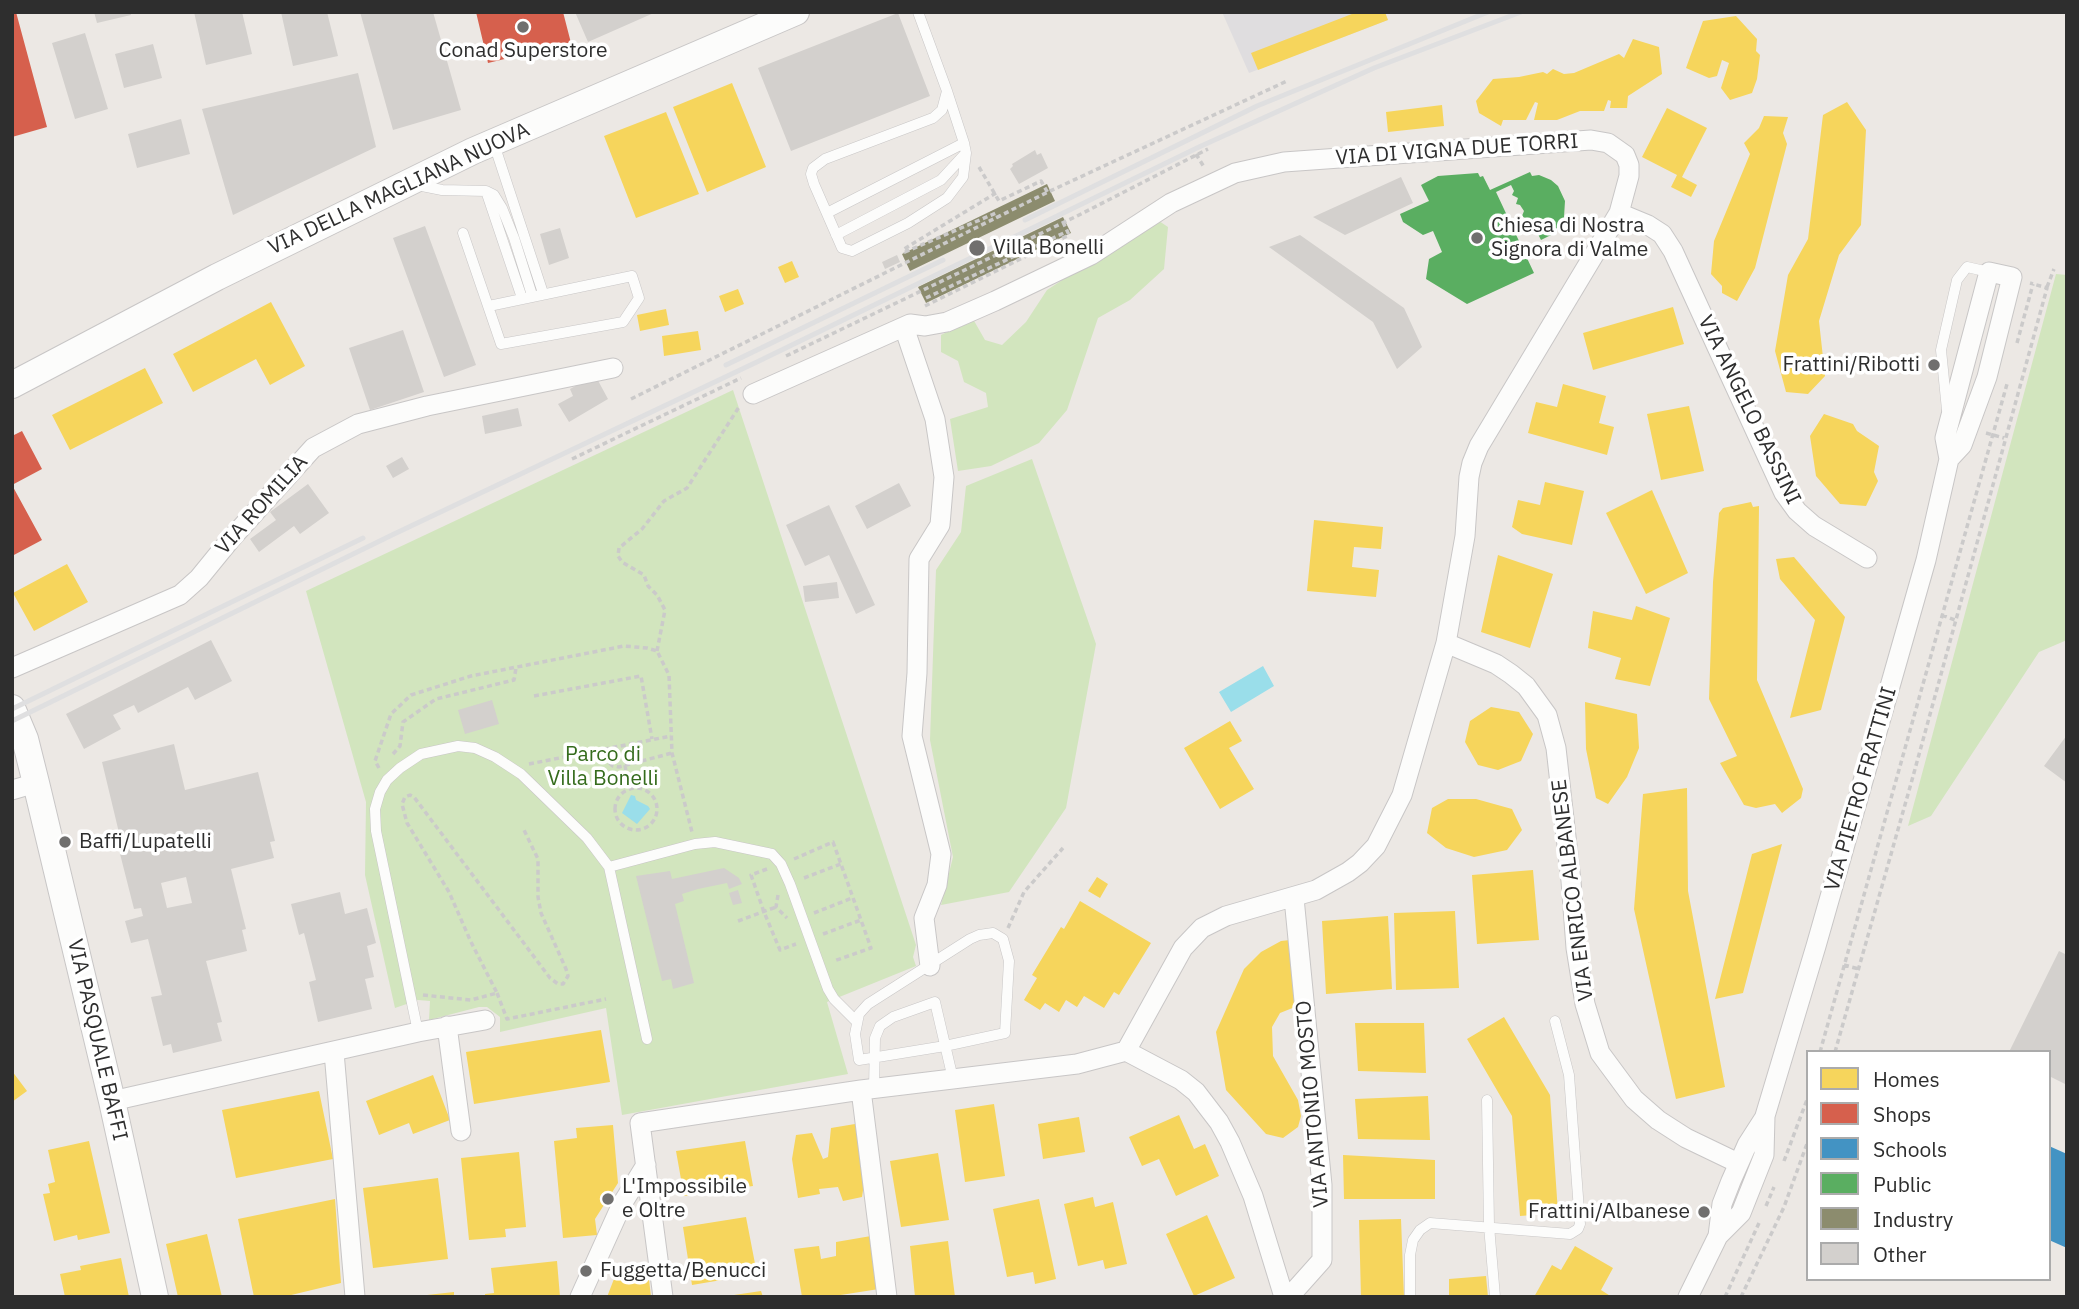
<!DOCTYPE html>
<style>
body{margin:0}
#map{position:relative;width:2079px;height:1309px;overflow:hidden;background:#ece8e4;font-family:"IBM Plex Sans",sans-serif}
canvas{display:block}
.frame{position:absolute;inset:0;border:14px solid #2e2e2e;pointer-events:none}
.legend{position:absolute;left:1806px;top:1050px;width:245px;height:231px;box-sizing:border-box;background:#fff;border:2px solid #ababab;margin:0;padding:9px 12px;list-style:none;font-size:21px;color:#2e2e2e}
.legend li{display:flex;align-items:center;gap:14px;height:35px}
.legend b{width:35px;border:2px solid #ababab}
</style>
<div id="map">
<canvas width="2079" height="1309"></canvas>
<div class="frame"></div>
<ul class="legend">
<li><b style="height:19px;background:#f6d55c"></b>Homes</li>
<li><b style="height:19px;background:#d6604d"></b>Shops</li>
<li><b style="height:19px;background:#4393c3"></b>Schools</li>
<li><b style="height:19px;background:#5aae61"></b>Public</li>
<li><b style="height:19px;background:#8c8c6e"></b>Industry</li>
<li><b style="height:19px;background:#d3d0cd"></b>Other</li>
</ul>
</div>
<script>
const context = document.querySelector('canvas').getContext('2d');
context.lineJoin = 'round';
function fill(path, color) { context.fillStyle = color; context.fill(path, 'evenodd'); }
const toPath = rows => new Path2D(rows.map(r => 'M' + r).join(''));
function trace(path, color, width, dash) { context.strokeStyle = color; context.lineWidth = width; context.lineCap = dash ? 'butt' : 'round'; context.setLineDash(dash || []); context.stroke(path); }
function label(font, color, halo, rows, align = 'center') {
  context.font = font + ' "IBM Plex Sans",sans-serif'; context.lineWidth = 7; context.setLineDash([]); context.textBaseline = 'middle'; context.strokeStyle = halo; context.fillStyle = color; for (const [text, x, y, turn = 0] of rows) {
    context.save(); context.translate(x, y); context.rotate((+turn || 0) * Math.PI / 180); context.textAlign = isNaN(turn) ? turn : align; if (halo) context.strokeText(text, 0, 0); context.fillText(text, 0, 0); context.restore();
  }
}
const industrial = toPath([
 [1222,12,1384,12,1388,20,1249,73]
]);
const green = toPath([
 [1156,219,1168,227,1164,269,1130,300,1098,318,1067,410,1039,443,991,466,958,471,950,419,988,407,986,393,964,382,958,361,941,352,941,335,973,319,985,340,1002,345,1026,322,1047,290],
 [2056,274,2067,275,2067,640,2039,652,1931,816,1908,826],
 [733,390,916,945,913,957,916,966,827,1002,848,1074,622,1115,606,1008,500,1032,500,1017,487,1007,479,1007,429,1020,430,1001,418,1000,395,1008,365,875,366,802,306,591],
 [1032,459,1096,644,1066,808,1009,892,941,905,953,857,930,740,936,570,961,532,966,486]
]);
const water = toPath([
 [1263,666,1274,686,1231,712,1219,692],
 [631,795,635,796,636,800,648,806,650,809,637,824,622,813]
]);
const homes = toPath([
 [1357,12,1385,12,1388,20,1258,70,1251,53],
 [1736,16,1757,39,1756,51,1760,55,1757,79,1752,93,1730,100,1721,88,1729,63,1722,60,1717,76,1709,78,1686,68,1703,21],
 [1633,39,1659,47,1662,74,1628,96,1627,108,1610,108,1611,101,1608,100,1604,111,1580,111,1557,120,1534,120,1538,103,1535,102,1526,120,1503,120,1501,126,1479,113,1476,101,1493,79,1519,77,1543,72,1547,74,1553,69,1564,74,1574,73,1619,54,1624,58],
 [732,83,766,167,707,192,673,107],
 [1847,102,1866,130,1861,225,1839,255,1819,321,1825,376,1808,394,1786,392,1775,351,1788,275,1808,239,1823,115],
 [1442,105,1444,126,1388,132,1386,112],
 [1667,108,1707,128,1682,177,1697,185,1691,197,1671,187,1677,175,1642,157],
 [666,112,699,194,636,218,604,136],
 [1764,116,1788,117,1783,133,1787,144,1755,268,1737,301,1722,293,1722,286,1711,274,1714,241,1750,154,1744,143,1759,128],
 [792,261,799,277,785,283,778,267],
 [738,289,744,304,725,312,719,296],
 [271,302,305,366,270,385,256,359,193,392,173,354],
 [1673,307,1684,344,1593,370,1583,333],
 [666,309,669,325,640,331,637,315],
 [698,331,701,350,664,356,662,336],
 [145,368,163,403,70,450,52,415],
 [1563,384,1606,396,1599,423,1614,427,1607,455,1528,433,1536,402,1557,407],
 [1689,406,1704,471,1661,480,1647,414],
 [1824,414,1853,424,1857,431,1879,446,1874,472,1878,481,1866,506,1840,504,1816,476,1810,436],
 [1545,482,1584,491,1572,545,1522,534,1512,527,1518,500,1540,505],
 [1652,490,1688,573,1646,594,1606,513],
 [1751,502,1753,507,1759,506,1757,680,1803,789,1801,798,1782,813,1775,804,1756,808,1744,805,1720,763,1737,756,1709,699,1713,582,1719,513,1723,508],
 [1314,520,1383,527,1381,549,1354,547,1352,567,1379,570,1376,597,1307,591],
 [1498,555,1553,574,1530,648,1481,632],
 [1794,557,1845,617,1821,710,1790,718,1815,620,1780,579,1776,559],
 [67,564,88,602,34,631,13,593],
 [1636,606,1670,618,1650,686,1615,679,1621,658,1588,648,1593,611,1632,620],
 [1585,702,1637,714,1639,748,1627,777,1608,804,1596,798,1586,749],
 [1491,707,1519,712,1533,734,1521,761,1498,770,1478,765,1465,742,1470,721],
 [1230,721,1242,741,1229,748,1254,789,1220,809,1184,748],
 [1687,788,1688,891,1725,1087,1676,1099,1634,909,1643,794],
 [1448,799,1476,799,1512,809,1522,830,1507,850,1474,857,1446,848,1427,833,1432,808],
 [1782,844,1743,993,1715,999,1752,854],
 [1533,870,1539,940,1477,944,1472,875],
 [1097,877,1108,884,1100,898,1088,891],
 [1080,901,1151,943,1119,995,1114,992,1104,1008,1084,996,1077,1007,1066,1000,1059,1012,1045,1003,1040,1010,1024,1000,1037,978,1032,975,1061,927,1064,929],
 [1455,911,1459,988,1396,990,1394,913],
 [1388,916,1392,989,1326,994,1322,921],
 [1290,940,1295,1007,1280,1013,1272,1027,1273,1056,1298,1100,1301,1116,1298,1127,1283,1138,1266,1134,1226,1090,1216,1032,1244,969,1261,952,1281,941],
 [1504,1017,1550,1095,1558,1213,1520,1216,1512,1116,1467,1039],
 [1355,1023,1424,1023,1426,1073,1358,1071],
 [601,1030,610,1082,474,1104,466,1052],
 [12,1071,27,1091,12,1102],
 [433,1075,450,1120,413,1134,409,1123,379,1135,366,1101],
 [319,1091,333,1159,236,1178,222,1110],
 [1428,1096,1430,1140,1358,1139,1355,1099],
 [994,1104,1005,1176,965,1182,955,1110],
 [1179,1115,1194,1149,1205,1144,1219,1176,1176,1196,1159,1159,1142,1166,1129,1137],
 [1079,1117,1085,1152,1043,1159,1038,1124],
 [855,1124,865,1143,865,1177,862,1197,843,1201,838,1187,819,1189,820,1194,798,1198,792,1159,796,1135,812,1133,823,1159,828,1157,831,1128],
 [613,1125,618,1183,595,1219,597,1235,563,1238,554,1141,577,1138,576,1128],
 [89,1141,110,1233,78,1240,77,1235,54,1241,43,1194,50,1193,48,1184,55,1182,48,1150],
 [745,1141,753,1186,684,1196,676,1151],
 [519,1152,526,1227,505,1229,506,1237,469,1240,461,1158],
 [938,1153,949,1220,901,1227,890,1161],
 [1343,1155,1435,1160,1435,1199,1344,1199],
 [438,1178,448,1259,373,1268,363,1188],
 [1093,1197,1095,1207,1113,1202,1127,1264,1105,1269,1103,1260,1078,1266,1064,1204],
 [335,1199,341,1283,283,1297,254,1297,238,1219],
 [1039,1199,1056,1279,1035,1284,1033,1272,1007,1277,993,1209],
 [1207,1215,1235,1278,1194,1296,1166,1234],
 [746,1217,757,1274,692,1285,683,1227],
 [1401,1219,1404,1297,1361,1297,1359,1220],
 [207,1234,222,1297,178,1297,166,1244],
 [871,1236,879,1289,828,1297,802,1297,794,1249,819,1246,821,1259,836,1256,836,1242],
 [948,1241,955,1297,915,1297,910,1246],
 [1575,1246,1613,1268,1601,1290,1612,1297,1534,1297,1552,1265,1561,1270],
 [121,1258,129,1297,65,1297,60,1274,81,1270,80,1266],
 [557,1261,560,1297,485,1297,485,1294,494,1293,491,1268],
 [647,1262,651,1297,607,1297,619,1266],
 [1486,1276,1488,1297,1449,1297,1449,1279],
 [761,1291,763,1297,734,1297,734,1295],
 [454,1292,454,1297,427,1297,427,1295]
]);
const shops = toPath([
 [12,12,16,12,47,127,12,137],
 [476,12,563,12,571,43,488,63],
 [22,431,42,469,12,485,12,436],
 [12,485,42,540,12,556]
]);
const schools = toPath([
 [2049,1146,2067,1154,2065,1207,2067,1248,2049,1240]
]);
const public = toPath([
 [1530,172,1532,176,1539,175,1551,180,1558,186,1565,201,1564,217,1553,234,1541,240,1534,226,1526,225,1528,220,1522,216,1524,211,1520,205,1516,204,1518,198,1512,195,1514,191,1511,185,1496,192,1534,273,1467,304,1426,279,1429,259,1442,252,1433,231,1423,235,1403,222,1400,214,1429,201,1421,185,1438,176,1478,173,1480,177,1483,176,1490,190]
]);
const industry = toPath([
 [1047,184,1055,201,910,271,902,254],
 [1063,217,1071,233,926,303,918,287]
]);
const building = toPath([
 [94,12,130,12,131,15,97,23],
 [194,12,242,12,252,54,206,65],
 [281,12,327,12,338,56,293,66],
 [360,12,433,12,461,110,393,130],
 [575,12,656,12,588,42],
 [898,13,930,96,791,151,758,68],
 [85,33,108,109,75,119,52,43],
 [153,44,162,78,124,88,115,54],
 [358,73,376,147,233,215,202,109],
 [181,119,190,154,137,168,128,134],
 [1035,150,1037,155,1041,153,1048,168,1019,184,1010,169,1013,166,1012,164],
 [1401,177,1413,203,1345,235,1313,217],
 [425,226,476,365,444,377,393,238],
 [560,228,569,258,549,265,540,234],
 [1300,235,1404,308,1422,347,1397,369,1373,322,1269,247],
 [897,255,900,262,885,269,882,262],
 [403,330,424,392,370,410,349,348],
 [595,375,608,399,569,422,558,404,573,396,570,389],
 [518,408,522,426,485,434,482,416],
 [402,457,409,469,393,478,386,466],
 [899,483,911,506,867,529,855,506],
 [308,484,329,513,300,534,294,526,259,552,250,539,276,520,270,512],
 [829,505,875,605,856,614,829,555,805,566,786,525],
 [837,582,839,598,805,602,803,586],
 [211,640,232,681,195,700,188,687,138,713,134,705,113,715,121,729,84,749,66,714],
 [492,700,499,724,465,734,458,710],
 [2067,735,2067,783,2044,766],
 [174,744,185,790,258,772,275,841,270,842,274,858,231,869,246,929,242,930,247,951,206,961,222,1022,217,1023,222,1041,173,1053,171,1044,163,1046,151,997,162,995,148,939,131,943,125,921,143,916,141,908,134,909,117,842,121,841,102,762],
 [186,877,192,903,167,908,161,883],
 [724,868,739,878,742,884,729,889,727,883,698,889,682,894,684,901,675,904,694,983,673,989,671,979,662,981,636,876,670,871,672,879],
 [738,890,742,903,733,905,729,893],
 [340,892,345,914,367,908,376,943,367,946,374,977,365,979,372,1009,318,1022,309,982,316,980,304,933,299,935,291,904],
 [2059,951,2067,955,2067,1085,2049,1076,2049,1052,2009,1052]
]);
const path = toPath([
 [1196,154,1204,167],
 [979,167,999,201,1041,181,1048,193],
 [996,193,904,249,905,252,996,213,998,218],
 [1028,250,1068,231],
 [2047,287,2054,269],
 [926,298,1025,251],
 [925,306,1069,235,1063,222],
 [2017,343,2033,284],
 [786,356,1077,216,1208,149],
 [631,399,1048,192,1287,81],
 [1986,433,2004,438],
 [572,459,741,378],
 [1942,615,1955,620],
 [657,651,665,610,657,595,648,586,644,575,622,562,618,556,619,548,642,529,664,501,687,488,739,407],
 [534,696,641,676,652,739],
 [599,750,605,760,613,766,619,767,672,753],
 [393,754,400,746,403,722,436,699,514,680,516,668],
 [529,764,671,736],
 [625,765,629,789],
 [379,768,375,761,391,714,411,695,471,676,624,646,647,648,657,651,669,675,672,753,692,832],
 '615 809a21 21 0 1 1 42 0a21 21 0 1 1-42 0Z',
 [794,859,833,842,871,948,834,961],
 [767,869,751,875,764,912,780,950,796,944],
 [804,878,841,864],
 [778,895,776,907,787,918],
 [814,913,852,898],
 [738,921,776,907],
 [1008,928,1024,892,1063,848],
 [823,934,861,920],
 [1844,965,1859,969],
 [497,993,507,1019,606,999],
 [423,995,471,1000,497,993,471,942,449,892,407,823,402,804,405,797,410,795,414,797,550,978,558,984,563,984,568,976,566,969,541,913,538,897,538,859,523,828],
 [1820,1052,2007,384],
 [1835,1052,1912,780,2047,288,2030,283],
 [1784,1161,1808,1097],
 [1766,1206,1774,1187],
 [1725,1297,1759,1223],
 [1741,1297,1784,1207,1808,1141]
]);
const lane = toPath([
 [918,12,947,91,964,143,966,153,963,177,947,198,908,223,852,251,842,248,814,184,811,174,813,168,825,159,933,118,942,110,947,91],
 [494,144,543,293],
 [417,185,442,190,486,191,494,195,502,208,514,238,532,295],
 [486,191,522,298],
 [827,213,964,143],
 [463,233,501,344,623,322,639,298,632,276,489,306],
 [836,235,941,180,965,154],
 [1947,410,1941,350,1957,280,1967,267,1989,272],
 [609,867,647,1039],
 [993,933,1003,939,1009,961,1005,1033,945,1046,859,1060,855,1034,859,1014,868,1004,970,939,979,935,993,933],
 [418,1032,376,831,375,809,380,792,387,780,400,768,421,754,458,746,475,748,495,757,521,774,587,838,609,867,695,844,715,842,772,854,781,864,790,884,828,989,834,999,857,1022],
 [874,1089,875,1038,880,1026,893,1017,935,1002,953,1079],
 [1487,1100,1489,1226,1495,1297],
 [1410,1297,1410,1255,1413,1240,1420,1230,1430,1223,1570,1234,1578,1229,1580,1224,1569,1075,1555,1021]
]);
const street = toPath([
 [1619,213,1648,225,1662,234,1673,251,1784,493,1797,511,1814,526,1867,558],
 [910,324,906,333,935,419,944,477,940,525,919,559,917,673,912,736,941,854,937,885,924,918,930,966],
 [753,394,910,324,925,326,947,322,995,301,1091,255,1171,203,1235,173,1284,162,1591,140,1608,143,1625,155,1629,165,1629,176,1619,213,1479,446,1472,463,1469,477,1465,536,1446,643,1402,795,1376,846,1360,863,1348,872,1316,890,1226,916,1202,928,1183,948,1126,1051],
 [1446,643,1496,664,1511,674,1526,686,1547,715,1556,748,1571,881,1576,948,1585,1004,1600,1053,1634,1099,1658,1120,1686,1138,1738,1163],
 [12,668,180,595,199,578,230,540,313,448,358,424,427,406,613,368],
 [12,790,36,783],
 [447,1026,461,1131],
 [1126,1051,1181,1080,1196,1092,1219,1122,1230,1142,1253,1196,1284,1297],
 [334,1052,355,1297],
 [861,1090,887,1297],
 [112,1101,418,1032,485,1020],
 [1718,1236,1722,1204,1731,1181,1747,1145,1765,1117],
 [580,1297,622,1204,646,1165],
 [663,1297,640,1123,861,1090,1077,1064,1126,1051],
 [1289,1297,1322,1260,1322,1185,1294,898],
 [1688,1297,1718,1236,1741,1213,1764,1155,1765,1116,1816,946,1926,560,1949,459,1945,438,1989,272,2012,277,1987,377,1962,445,1949,459]
]);
const secondary = toPath([
 [12,385,217,277,473,151,796,12],
 [12,708,25,739,36,783,112,1101,155,1297]
]);
const rail = toPath([
 [1025,220,1257,106,1488,12],
 [726,365,943,260],
 [12,709,363,538],
 [12,721,392,535,759,361,1199,147,1374,68,1521,12]
]);
const markers = [
 [523,27,7,"#706f6e"],
 [1477,238,7,"#706f6e"],
 [977,248,9,"#706f6e"],
 [1934,365,7,"#706f6e"],
 [65,842,7,"#706f6e"],
 [608,1199,7,"#706f6e"],
 [1704,1212,7,"#706f6e"],
 [586,1271,7,"#706f6e"]
];
const poiNames = [
 ["Conad Superstore",523,51,"center"],
 ["Chiesa di Nostra",1491,226],
 ["Signora di Valme",1491,250],
 ["Villa Bonelli",993,248],
 ["Frattini/Ribotti",1920,365,"right"],
 ["Baffi/Lupatelli",79,842],
 ["L'Impossibile",622,1187],
 ["e Oltre",622,1211],
 ["Frattini/Albanese",1690,1212,"right"],
 ["Fuggetta/Benucci",600,1271]
];
const streetNames = [
 ["VIA DI VIGNA DUE TORRI",1457,150,-4],
 ["VIA DELLA MAGLIANA NUOVA",399,189,-25],
 ["VIA ANGELO BASSINI",1749,410,64],
 ["VIA ROMILIA",262,505,-48],
 ["VIA PIETRO FRATTINI",1861,789,-74],
 ["VIA ENRICO ALBANESE",1573,890,-97],
 ["VIA PASQUALE BAFFI",97,1040,77],
 ["VIA ANTONIO MOSTO",1313,1104,-95]
];
const parkNames = [
 ["Parco di",603,755],
 ["Villa Bonelli",603,779]
];
fill(industrial, '#dfdddf');
fill(green, '#d2e5be');
fill(water, '#9adeea');
fill(homes, '#f6d55c');
fill(shops, '#d6604d');
fill(schools, '#4393c3');
fill(public, '#5aae61');
fill(industry, '#8c8c6e');
fill(building, '#d3d0cd');
trace(lane, '#c8c6c6', 11);
trace(street, '#c8c6c6', 21);
trace(secondary, '#c8c6c6', 28);
trace(path, '#cbcaca', 3.5, [5, 3.5]);
trace(lane, '#fcfcfb', 10);
trace(street, '#fcfcfb', 19);
trace(secondary, '#fcfcfb', 26);
trace(rail, '#dfdfe0', 5);
for (const [x, y, r, color] of markers) { const dot = new Path2D(); dot.arc(x, y, r, 0, 2 * Math.PI); context.fillStyle = color; context.fill(dot); trace(dot, '#fff', 2.5); }
label('21px', '#2e2e2e', '#fff', poiNames, 'left');
label('21px', '#2e2e2e', '#fff', streetNames);
label('21px', '#356c1d', '#fff', parkNames);
</script>
